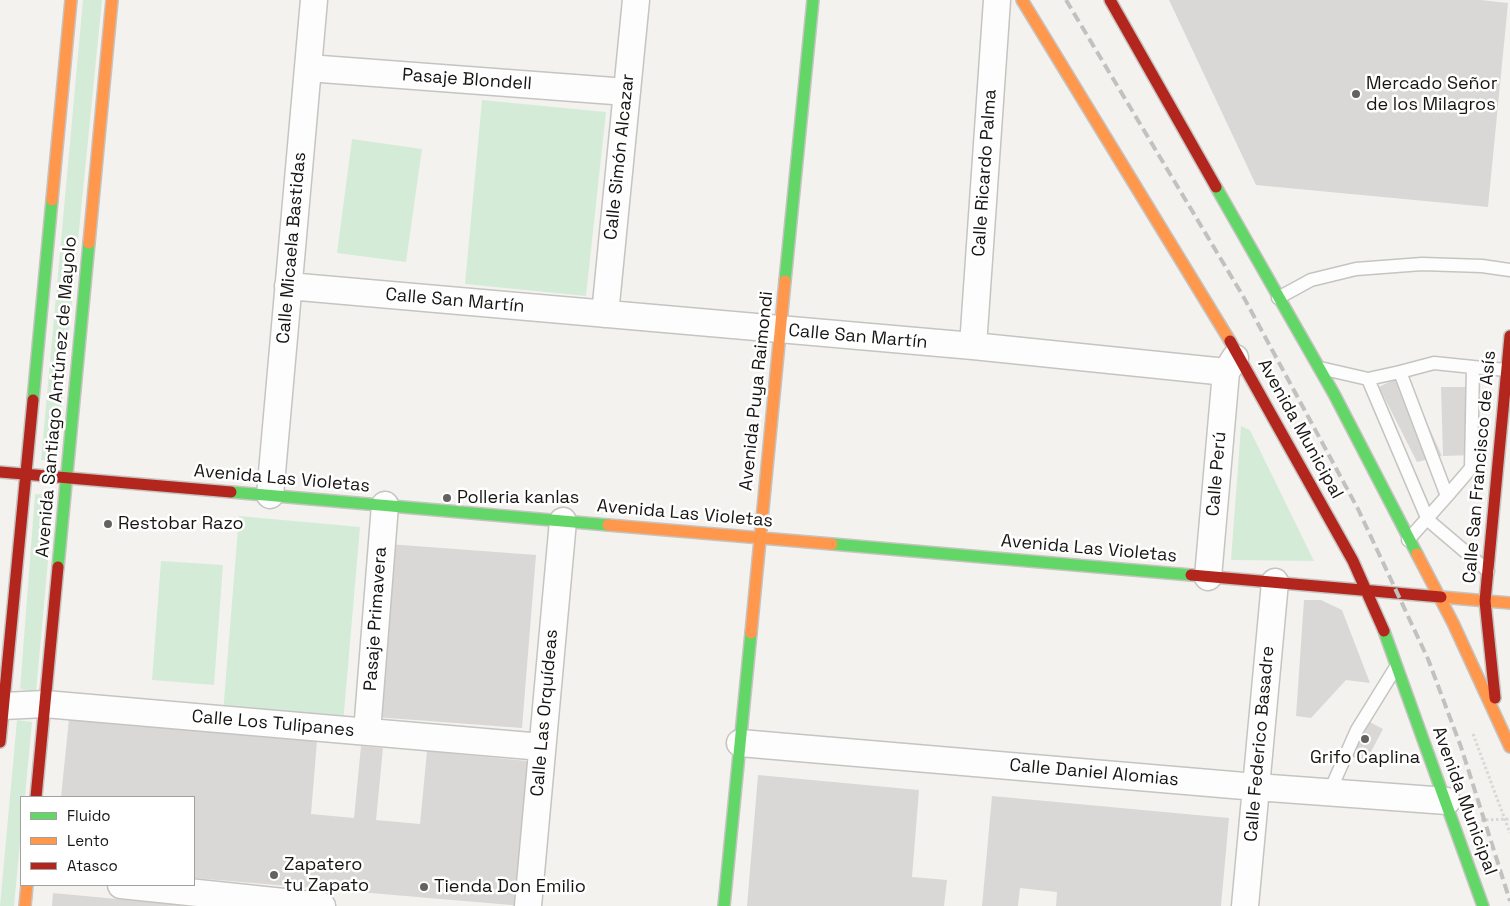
<!DOCTYPE html>
<meta charset="utf-8">
<style>
body{margin:0}
#map{position:relative;width:1510px;height:906px;overflow:hidden;background:#f4f2ef;font-family:"Space Grotesk",sans-serif}
canvas{display:block}
.legend{position:absolute;left:20px;top:796px;width:175px;height:90px;box-sizing:border-box;background:#fff;border:1px solid #a2a1a1;margin:0;padding:6px 9px;list-style:none;font-size:15px;color:#161513}
.legend li{display:flex;align-items:center;gap:10px;height:25px}
.legend b{width:25px;border:1px solid #a2a1a1}
</style>
<div id="map">
<canvas width="1510" height="906"></canvas>
<ul class="legend">
<li><b style="height:6px;background:#63d668"></b>Fluido</li>
<li><b style="height:6px;background:#ff974d"></b>Lento</li>
<li><b style="height:6px;background:#b3261e"></b>Atasco</li>
</ul>
</div>
<script>
const context = document.querySelector('canvas').getContext('2d');
context.lineJoin = 'round';
function fill(path, color) { context.fillStyle = color; context.fill(path, 'evenodd'); }
const toPath = rows => new Path2D(rows.map(r => 'M' + r).join(''));
function trace(path, color, width, dash) { context.strokeStyle = color; context.lineWidth = width; context.lineCap = dash ? 'butt' : 'round'; context.setLineDash(dash || []); context.stroke(path); }
function label(font, color, halo, rows, align = 'center') {
  context.font = font + ' "Space Grotesk",sans-serif'; context.lineWidth = 5; context.setLineDash([]); context.textBaseline = 'middle'; context.strokeStyle = halo; context.fillStyle = color; for (const [text, x, y, turn = 0] of rows) {
    context.save(); context.translate(x, y); context.rotate((+turn || 0) * Math.PI / 180); context.textAlign = isNaN(turn) ? turn : align; if (halo) context.strokeText(text, 0, 0); context.fillText(text, 0, 0); context.restore();
  }
}
const green = toPath([
 [83,0,102,0,56,461,41,460],
 [482,100,606,112,586,296,465,284],
 [352,139,422,149,406,262,337,253],
 [1241,426,1250,430,1314,561,1231,560],
 [35,494,54,495,36,692,20,689],
 [239,516,360,527,343,724,223,713],
 [161,561,223,565,214,685,152,680],
 [17,720,32,722,25,797,21,797,21,833,14,906,0,906]
]);
const building = toPath([
 [1169,0,1481,0,1508,3,1488,207,1256,185],
 [1405,374,1442,456,1417,462,1379,387],
 [1441,387,1471,387,1473,455,1443,456],
 [388,544,536,555,522,728,375,717],
 [1304,600,1321,600,1342,610,1370,683,1346,680,1311,718,1296,716],
 [1360,717,1383,729,1365,763,1342,752],
 [69,719,317,741,311,814,354,818,361,746,383,748,376,820,420,824,427,751,537,762,523,906,194,878,194,797,61,797],
 [758,775,919,790,912,877,947,880,944,906,747,906],
 [992,796,1229,818,1221,906,1056,906,1057,892,1020,888,1018,906,982,906],
 [53,893,181,905,181,906,52,906]
]);
const path = toPath([
 [1473,734,1510,833],
 [1481,820,1510,819]
]);
const lane = toPath([
 [1278,298,1311,280,1356,269,1422,264,1482,266,1510,270],
 [1473,367,1507,370],
 [1320,368,1368,379,1400,372,1447,496,1408,540],
 [1400,372,1434,363,1473,367,1471,468,1447,496],
 [1368,379,1428,520,1488,571],
 [1329,793,1357,730,1396,667]
]);
const street = toPath([
 [308,68,627,92],
 [288,286,973,346,1226,372],
 [605,314,636,0],
 [973,346,997,0],
 [270,495,314,0],
 [1208,577,1226,372,1235,358],
 [3,706,45,704,542,747],
 [367,732,385,505],
 [740,743,1256,787,1447,801],
 [121,885,322,906],
 [528,906,563,521],
 [1245,906,1275,582]
]);
const fast = toPath([
 [1216,187,1334,394,1417,554],
 [785,281,813,0],
 [33,400,52,200],
 [231,492,608,525],
 [832,544,1191,575],
 [58,567,89,243],
 [1384,631,1483,906],
 [724,906,751,633]
]);
const slow = toPath([
 [1022,0,1230,341],
 [52,200,71,0],
 [89,243,112,0],
 [608,525,832,544],
 [1417,554,1453,623,1510,747],
 [1441,597,1510,603],
 [751,633,785,281],
 [25,906,27,885]
]);
const jam = toPath([
 [1110,0,1216,187],
 [1230,341,1353,561,1384,631],
 [0,472,231,492],
 [1191,575,1441,597],
 [1495,698,1485,601,1510,336],
 [0,742,33,400],
 [36,797,58,567]
]);
const rail = toPath([
 [1066,0,1243,296,1358,509,1428,659,1461,747,1510,901]
]);
const markers = [
 [1356,94,5,"#646260"],
 [447,498,5,"#646260"],
 [108,524,5,"#646260"],
 [1365,739,5,"#646260"],
 [274,875,5,"#646260"],
 [424,887,5,"#646260"]
];
const streetNames = [
 ["Pasaje Blondell",467,80,4],
 ["Calle Simón Alcazar",620,157,-84],
 ["Calle Ricardo Palma",985,173,-86],
 ["Calle Micaela Bastidas",292,248,-85],
 ["Calle San Martín",455,301,5],
 ["Calle San Martín",858,337,5],
 ["Avenida Puya Raimondi",757,391,-84],
 ["Avenida Santiago Antúnez de Mayolo",57,397,-85],
 ["Avenida Municipal",1300,429,61],
 ["Calle San Francisco de Asís",1480,467,-85],
 ["Calle Perú",1217,474,-85],
 ["Avenida Las Violetas",282,479,5],
 ["Avenida Las Violetas",685,514,5],
 ["Avenida Las Violetas",1089,549,5],
 ["Pasaje Primavera",376,619,-86],
 ["Calle Las Orquídeas",545,713,-85],
 ["Calle Los Tulipanes",273,724,5],
 ["Calle Federico Basadre",1260,744,-85],
 ["Calle Daniel Alomias",1094,773,5],
 ["Avenida Municipal",1464,801,70]
];
const poiNames = [
 ["Mercado Señor",1366,84],
 ["de los Milagros",1366,105],
 ["Polleria kanlas",457,498],
 ["Restobar Razo",118,524],
 ["Grifo Caplina",1365,758,"center"],
 ["Zapatero",284,865],
 ["tu Zapato",284,886],
 ["Tienda Don Emilio",434,887]
];
fill(green, '#d4ecd7');
fill(building, '#dad8d6');
trace(lane, '#c5c4c1', 15);
trace(street, '#c5c4c1', 29);
trace(fast, '#c5c4c1', 14);
trace(slow, '#c5c4c1', 14);
trace(jam, '#c5c4c1', 14);
trace(path, '#d7d7d6', 3, [2.5, 2.5]);
trace(lane, '#fdfdfd', 12);
trace(street, '#fdfdfd', 26);
trace(fast, '#63d668', 11);
trace(slow, '#ff974d', 11);
trace(jam, '#b3261e', 11);
trace(rail, '#c1c1bf', 4, [10, 5]);
for (const [x, y, r, color] of markers) { const dot = new Path2D(); dot.arc(x, y, r, 0, 2 * Math.PI); context.fillStyle = color; context.fill(dot); trace(dot, '#fff', 2); }
label('18px', '#161513', '#fff', streetNames);
label('18px', '#161513', '#fff', poiNames, 'left');
</script>
